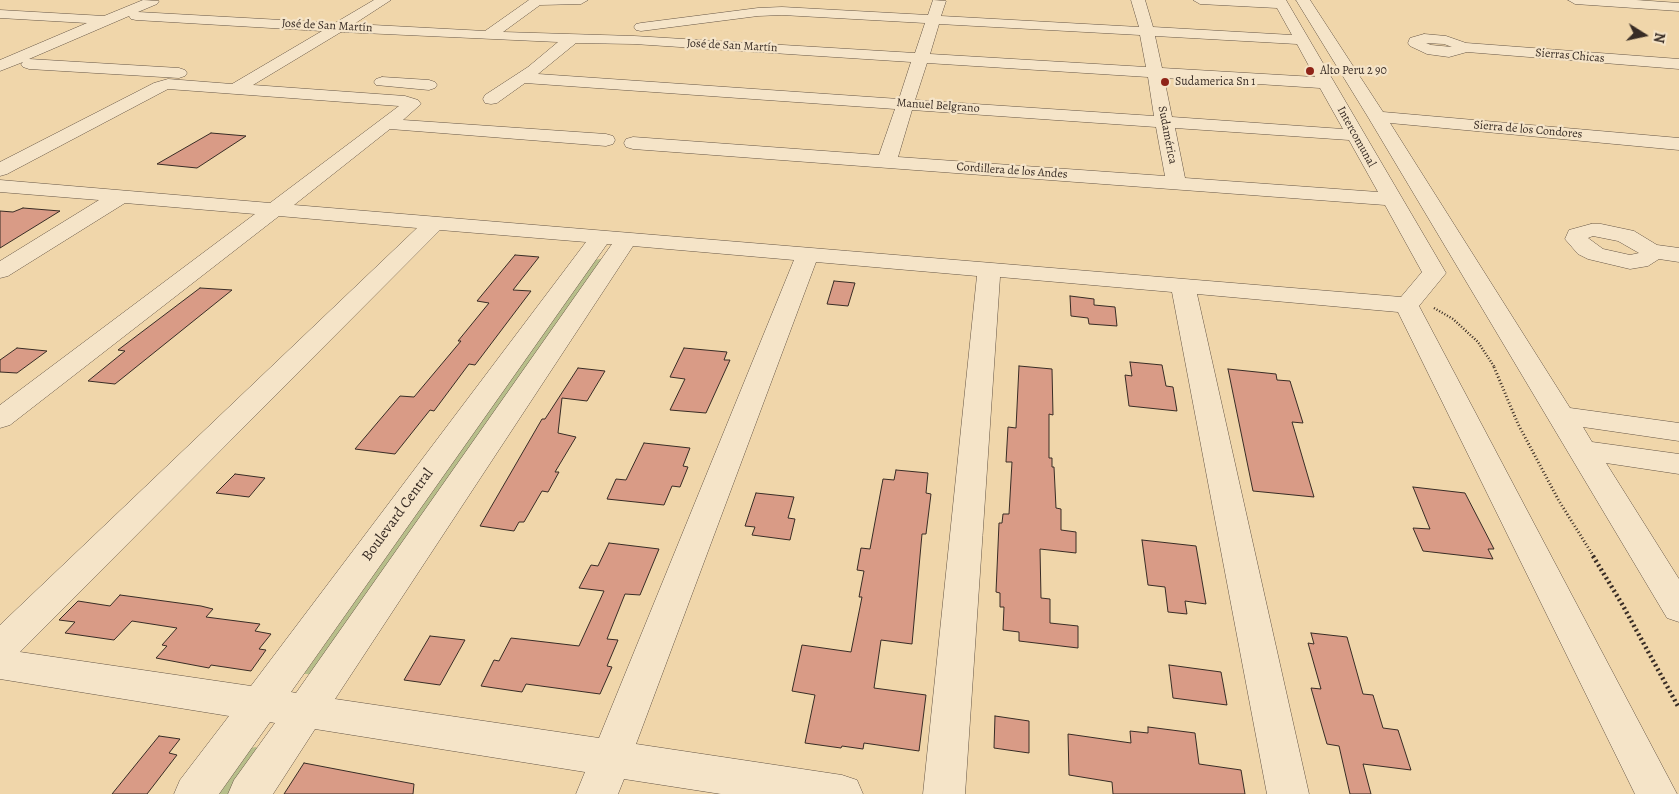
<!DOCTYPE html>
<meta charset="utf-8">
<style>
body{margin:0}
#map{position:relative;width:1679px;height:794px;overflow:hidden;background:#f0d6aa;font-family:Alegreya,serif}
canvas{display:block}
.north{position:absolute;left:1619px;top:10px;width:50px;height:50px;-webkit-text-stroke:4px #f5e4c8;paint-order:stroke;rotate:100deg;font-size:14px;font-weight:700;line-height:20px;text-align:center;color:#382c25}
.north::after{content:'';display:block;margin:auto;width:18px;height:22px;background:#382c25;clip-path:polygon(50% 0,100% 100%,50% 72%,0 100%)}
</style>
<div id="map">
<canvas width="1679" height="794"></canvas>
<div class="north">N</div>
</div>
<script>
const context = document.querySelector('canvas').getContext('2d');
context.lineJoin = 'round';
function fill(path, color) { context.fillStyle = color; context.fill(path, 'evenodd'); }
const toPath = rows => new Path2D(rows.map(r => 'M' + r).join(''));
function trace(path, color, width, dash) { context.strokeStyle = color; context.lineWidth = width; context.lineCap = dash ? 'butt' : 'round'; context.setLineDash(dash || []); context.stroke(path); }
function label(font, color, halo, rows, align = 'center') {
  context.font = font + ' Alegreya,serif'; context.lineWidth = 4.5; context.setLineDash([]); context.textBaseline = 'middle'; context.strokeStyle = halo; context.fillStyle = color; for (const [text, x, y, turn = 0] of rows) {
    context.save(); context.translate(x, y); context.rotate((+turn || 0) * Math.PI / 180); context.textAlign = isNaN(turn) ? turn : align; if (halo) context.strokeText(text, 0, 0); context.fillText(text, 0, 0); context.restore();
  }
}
const green = toPath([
 [600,259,602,259,310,674,304,674,595,260],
 [256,747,259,750,229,794,215,794,251,748]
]);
const building = toPath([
 [211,133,246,136,197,168,157,164,211,133],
 [23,208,60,211,0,248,0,211,13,212,23,208],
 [515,255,539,257,513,290,531,291,475,365,469,364,434,411,430,410,395,454,355,449,400,396,414,397,461,341,458,341,489,303,477,301,515,255],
 [834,281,855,283,848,306,827,304,834,281],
 [200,288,232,290,115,384,88,381,125,351,118,350,200,288],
 [1070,296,1094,299,1094,305,1115,307,1117,326,1089,324,1088,318,1071,316,1070,296],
 [17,348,47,351,17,373,0,372,0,360,17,348],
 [684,348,727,352,724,360,730,360,706,413,670,410,685,379,670,377,684,348],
 [1130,362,1162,365,1166,386,1173,387,1177,411,1129,406,1125,375,1132,376,1130,362],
 [1019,366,1052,369,1053,415,1049,414,1049,458,1052,458,1052,467,1054,467,1056,508,1061,509,1061,530,1076,532,1076,553,1040,549,1041,598,1050,599,1050,623,1078,626,1078,648,1019,641,1019,632,1003,630,1004,607,1000,607,1000,593,996,592,999,523,1002,523,1003,514,1009,514,1012,462,1006,462,1008,427,1016,428,1019,366],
 [578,368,605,371,587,401,562,398,558,433,576,437,555,472,559,472,548,492,542,491,524,522,519,522,514,531,480,526,542,419,545,419,578,368],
 [1228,369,1276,374,1277,380,1290,381,1303,423,1292,422,1314,497,1253,491,1228,369],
 [644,443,690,448,683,466,688,467,680,487,672,486,664,505,607,499,616,479,626,480,644,443],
 [896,470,928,473,926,493,931,494,926,534,922,534,912,644,881,640,874,688,926,695,919,751,864,743,863,749,842,746,841,748,805,743,815,695,792,691,802,645,851,652,862,597,859,597,864,571,857,570,861,548,870,549,883,479,894,480,896,470],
 [235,474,265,478,249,497,216,493,235,474],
 [1413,487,1465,493,1494,549,1488,549,1493,559,1423,551,1413,528,1430,529,1413,487],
 [756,493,794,497,788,518,795,519,790,540,752,535,755,527,745,526,756,493],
 [1142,540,1196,546,1206,604,1185,601,1187,614,1168,612,1165,587,1148,585,1142,540],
 [609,543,659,549,640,595,625,594,607,639,618,640,607,666,612,667,600,694,526,684,522,692,481,686,494,660,499,661,511,638,579,646,604,591,579,588,591,565,598,566,609,543],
 [120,595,201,606,213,609,206,617,260,624,255,631,271,634,259,649,266,650,251,671,211,665,209,668,156,658,167,646,162,645,177,628,132,621,114,640,65,633,75,622,59,620,78,601,110,606,120,595],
 [1311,633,1347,637,1363,694,1373,695,1383,728,1398,730,1411,770,1363,764,1371,794,1350,794,1339,746,1327,744,1311,688,1321,689,1308,643,1314,644,1311,633],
 [430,636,465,640,440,685,404,680,430,636],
 [1169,665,1221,672,1227,705,1173,698,1169,665],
 [995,716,1029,721,1029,753,994,748,995,716],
 [1148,727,1195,733,1199,764,1241,770,1245,794,1113,794,1112,782,1069,775,1068,734,1131,743,1130,731,1148,733,1148,727],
 [159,736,180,739,169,753,177,755,147,794,112,794,159,736],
 [304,763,414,784,413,794,284,794,304,763]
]);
const pathFar2 = toPath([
 [1434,308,1453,319,1478,342,1495,368]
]);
const pathFar1 = toPath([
 [1494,367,1518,424,1559,501,1594,557]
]);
const path = toPath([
 [1593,556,1622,604,1679,708]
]);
const minor = toPath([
 [143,0,159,1,157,4,138,12,335,23,374,0,391,0,354,24,485,31,529,0,588,0,581,4,540,5,503,32,634,36,915,53,925,23,782,15,758,16,641,31,636,30,634,27,636,24,641,23,758,8,782,7,928,15,933,0,946,1,941,16,1139,27,1131,0,1145,0,1153,27,1292,35,1277,8,1200,4,1193,0,1286,0,1446,273,1419,306,1677,794,1635,794,1398,312,1197,294,1309,794,1267,794,1172,292,1000,277,965,794,923,794,977,276,816,262,636,744,842,775,857,780,863,794,721,794,624,779,618,794,576,794,585,772,315,729,273,794,228,794,234,780,275,723,270,722,219,794,174,794,180,780,229,716,0,679,0,625,417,228,279,216,10,425,0,428,0,405,255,214,125,203,8,276,0,278,0,261,99,200,0,192,0,180,270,203,399,106,168,89,7,174,0,176,0,162,154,83,168,79,232,84,322,31,136,20,131,19,129,16,29,59,179,68,185,70,187,73,185,76,179,78,29,69,23,67,21,64,23,62,0,71,0,60,87,23,0,18,0,10,104,16,143,0],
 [939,24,1140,35,1146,67,930,54,939,24],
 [341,32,558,42,528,67,485,95,483,99,485,103,491,104,497,103,525,83,895,109,879,155,633,137,626,139,624,143,626,147,633,149,1385,205,1422,272,1401,297,294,205,390,129,606,146,613,144,615,140,613,136,606,134,403,120,421,104,418,100,405,96,253,85,341,32],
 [1155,36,1297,44,1315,77,1162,68,1155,36],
 [576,43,634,44,911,62,899,99,538,74,576,43],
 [927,63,1148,77,1154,116,915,100,927,63],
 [1164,78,1320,88,1343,129,1172,117,1164,78],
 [912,110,1156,127,1165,176,898,157,912,110],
 [1175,128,1349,140,1378,192,1185,178,1175,128],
 [440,230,586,242,251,686,20,652,440,230],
 [607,244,612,244,296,693,291,692,607,244],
 [633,246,794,260,599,738,335,699,633,246],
 [1296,0,1310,0,1383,112,1679,138,1679,150,1390,123,1570,408,1679,423,1679,441,1583,427,1592,442,1679,454,1679,474,1606,463,1679,579,1679,622,1667,618,1368,117,1296,0],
 [1568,0,1636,0,1679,3,1679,11,1575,4,1568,0],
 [1424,34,1446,36,1466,43,1679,59,1679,69,1467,52,1449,57,1427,54,1410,46,1408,43,1410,38,1424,34],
 [1426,43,1444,44,1452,47,1431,45,1426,43],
 [382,77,429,80,435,82,437,85,435,88,429,90,376,85,374,82,376,79,382,77],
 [1591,224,1601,224,1634,231,1657,245,1679,248,1679,262,1659,259,1648,266,1630,269,1588,259,1578,254,1565,239,1569,230,1591,224],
 [1593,236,1618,241,1639,253,1630,255,1603,249,1588,238,1593,236]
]);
const markers = [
 [1310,71,5,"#8f2418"],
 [1165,82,5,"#8f2418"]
];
const farStreetnames = [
 ["José de San Martín",327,26,3],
 ["José de San Martín",732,46,3],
 ["Sierras Chicas",1570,56,5],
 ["Manuel Belgrano",938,106,4],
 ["Sierra de los Condores",1528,130,5],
 ["Sudamérica",1167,135,79],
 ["Intercomunal",1356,137,61],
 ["Cordillera de los Andes",1012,171,4]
];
const farPoinames = [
 ["Alto Peru 2 90",1320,71],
 ["Sudamerica Sn 1",1175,82]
];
const streetNames = [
 ["Boulevard Central",398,515,-54]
];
fill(green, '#b7be8a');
fill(building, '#d99b86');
trace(building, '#382c25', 1);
trace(minor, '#665646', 1);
trace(pathFar2, '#382c25', 2.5, [1, 2]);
trace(pathFar1, '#382c25', 3, [1, 2.5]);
trace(path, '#382c25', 4.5, [2, 3]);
fill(minor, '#f5e4c8');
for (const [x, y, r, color] of markers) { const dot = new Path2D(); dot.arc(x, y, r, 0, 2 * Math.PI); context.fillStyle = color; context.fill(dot); trace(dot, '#f5e4c8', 2); }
label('12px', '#382c25', '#f5e4c8', farStreetnames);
label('12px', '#382c25', '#f5e4c8', farPoinames, 'left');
label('15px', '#382c25', '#f5e4c8', streetNames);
</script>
